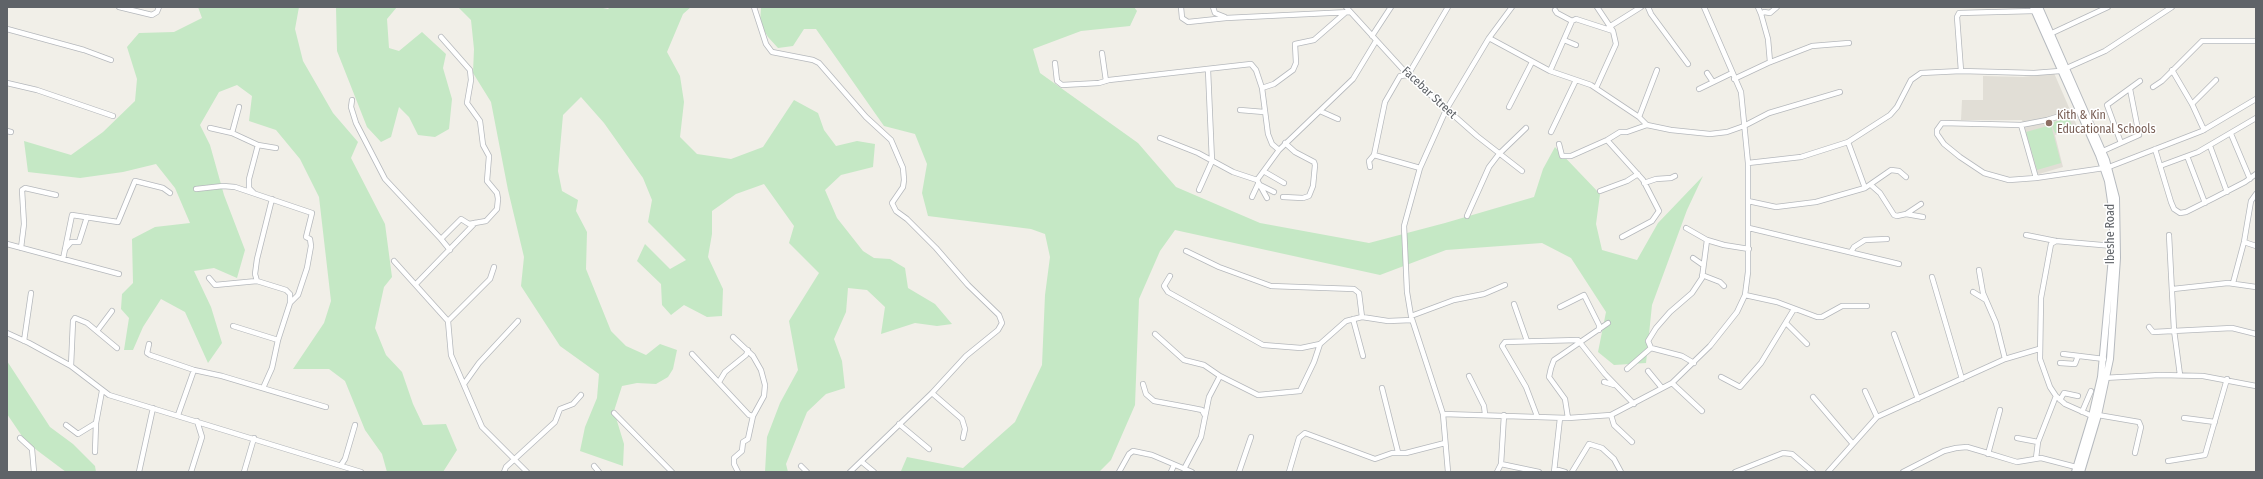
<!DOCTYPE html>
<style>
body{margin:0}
#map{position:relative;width:2263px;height:479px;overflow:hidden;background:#f1efe8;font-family:"Fira Sans Condensed",sans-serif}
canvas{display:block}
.frame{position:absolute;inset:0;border:8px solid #5f6368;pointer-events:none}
</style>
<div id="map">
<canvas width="2263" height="479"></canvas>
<div class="frame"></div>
</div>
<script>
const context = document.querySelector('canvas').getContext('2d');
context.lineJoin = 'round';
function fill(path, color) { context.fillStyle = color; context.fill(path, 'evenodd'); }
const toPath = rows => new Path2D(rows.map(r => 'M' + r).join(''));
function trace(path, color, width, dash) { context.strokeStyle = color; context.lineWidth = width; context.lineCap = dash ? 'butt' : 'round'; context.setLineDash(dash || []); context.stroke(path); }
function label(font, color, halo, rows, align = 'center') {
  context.font = font + ' "Fira Sans Condensed",sans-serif'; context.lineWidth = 3; context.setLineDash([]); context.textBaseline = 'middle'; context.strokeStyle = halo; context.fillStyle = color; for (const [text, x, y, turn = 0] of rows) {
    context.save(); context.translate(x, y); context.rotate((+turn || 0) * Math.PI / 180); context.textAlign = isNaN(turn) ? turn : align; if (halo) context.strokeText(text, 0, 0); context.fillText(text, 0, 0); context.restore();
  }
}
const education = toPath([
 [2054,73,2077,126,2055,135,2063,167,2039,174,2037,173,2022,120,1961,120,1962,100,1983,100,1983,76,2023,77]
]);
const green = toPath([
 [198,7,299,7,295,29,303,61,333,113,358,142,351,158,385,224,392,277,384,287,375,328,386,355,402,372,413,404,423,425,446,424,457,450,443,472,387,472,382,454,365,430,345,381,329,369,293,369,324,323,331,301,319,197,300,159,276,130,249,121,252,96,237,85,219,92,200,125,210,145,224,195,245,250,237,278,214,268,194,271,211,307,222,343,208,363,185,312,161,299,143,327,133,350,124,350,129,318,121,309,122,294,133,283,132,239,155,227,190,223,175,188,156,164,123,172,80,178,28,172,24,141,71,155,103,132,135,101,137,79,127,47,139,33,174,32,202,18],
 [336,7,397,7,387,19,389,48,399,51,422,32,446,54,443,68,452,99,449,129,435,137,418,135,409,117,399,107,391,137,381,142,367,127,337,51],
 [458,7,598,7,608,9,610,7,691,7,683,14,667,52,680,76,684,102,680,137,697,154,731,159,763,147,794,100,818,113,824,130,836,146,857,141,875,144,873,167,841,175,825,190,837,218,863,251,874,258,890,259,905,268,908,288,935,304,952,324,937,326,915,323,881,334,885,307,867,290,848,288,846,312,834,339,842,361,845,388,826,394,807,412,786,464,788,472,765,472,767,437,780,403,798,370,789,321,819,273,789,243,794,226,764,184,736,194,712,211,712,234,708,257,723,289,722,316,707,317,684,305,671,315,662,305,661,284,637,261,645,244,670,269,686,260,648,222,652,200,643,178,604,123,581,97,563,115,558,171,562,191,578,200,576,211,587,232,586,269,611,331,626,346,646,355,660,344,677,350,673,369,668,377,656,384,637,383,622,386,614,411,624,444,623,466,580,451,585,427,597,398,599,374,560,346,521,286,524,257,508,190,491,102,473,73,474,49,471,20],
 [761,7,1134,7,1137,11,1130,26,1081,31,1033,49,1040,73,1138,143,1176,187,1260,223,1369,243,1445,223,1534,197,1543,169,1555,147,1600,194,1596,224,1602,250,1637,260,1658,223,1703,176,1687,210,1652,305,1646,363,1614,365,1598,352,1606,312,1571,258,1542,243,1446,250,1380,275,1175,230,1160,251,1139,299,1135,405,1111,460,1099,472,903,472,901,471,907,457,963,468,1015,422,1042,365,1045,295,1050,257,1045,234,1031,229,928,216,922,193,927,164,915,134,884,126,816,29,804,29,793,46,778,48,768,37,760,24],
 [2069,117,2072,127,2055,133,2051,123],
 [2051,125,2061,163,2037,170,2026,132],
 [7,361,50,427,73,444,95,466,96,472,66,472,26,442,7,414]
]);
const street = toPath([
 [119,7,152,15,157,12,159,7],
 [754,7,766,44,772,52,813,60,819,63,866,117,891,140,903,168,904,180,903,187,892,203,896,211,907,219,936,248,968,285,999,315,1002,323,998,330,966,356,932,393,850,472],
 [1181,7,1182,18,1188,22,1226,18,1350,12],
 [1213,7,1215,13,1225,17],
 [1346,7,1408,75,1477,136,1522,171],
 [1648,7,1651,14,1688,64],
 [1758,7,1761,14,1764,12,1770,13,1777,7],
 [1555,10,1557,13,1572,21,1576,19,1613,31],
 [1761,14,1768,39,1770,62],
 [1609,27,1641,7],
 [7,29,84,50,111,60],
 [2050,34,2108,7],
 [1372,36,1391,7],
 [441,37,470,70,471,80,467,103,480,121,483,145,489,156,487,181,497,193,498,199,497,209,486,221,469,224,461,219,441,239,450,250],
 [1489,38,1550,71,1591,85,1639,117,1647,125,1671,130,1710,134,1727,132,1744,126,1769,113,1840,92],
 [1564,40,1576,45],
 [1102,53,1106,81],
 [1055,63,1057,81,1062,85,1099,83,1109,80,1251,64,1256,70,1262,88,1268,134,1272,144,1279,150],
 [2172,70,2192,104,2204,130],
 [1550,71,1572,21],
 [1961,71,1957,17,1959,13,2034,11],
 [1707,73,1713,82],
 [1408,75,1448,7],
 [1734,79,1768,63,1812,46,1849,43],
 [7,83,37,90,113,116],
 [2153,87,2162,81,2202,41,2256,41],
 [1262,88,1274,84,1293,70,1296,63,1295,44,1314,40,1345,13],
 [1596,88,1616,44,1613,31,1597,7],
 [1699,89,1732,73],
 [352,100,351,107,356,123,385,179,441,239],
 [2192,104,2216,80],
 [1509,107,1532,62],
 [1240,110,1264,112],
 [2079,110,2047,120,2021,125,1942,123,1937,130,1937,134,1944,144,1960,157,1984,173,2009,180,2036,178,2104,168],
 [1320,111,1338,119],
 [1639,117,1657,70],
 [2021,125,2036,178],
 [210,128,232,133,258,145,276,148],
 [7,131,11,132],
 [1551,132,1576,80],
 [232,133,239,107],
 [2231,134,2250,179],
 [1160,138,1198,153,1233,172,1257,180],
 [1607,140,1643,180,1659,211,1652,221,1622,237],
 [1848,142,1865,188],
 [2121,143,2107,105,2140,81],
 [1559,144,1562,156,1571,156,1607,140,1620,132,1627,132,1647,125],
 [2210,146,2227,192],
 [2155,149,2171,202,2174,209,2180,213,2186,212,2214,198,2245,182,2256,174],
 [2103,151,2139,135,2130,89],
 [1374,155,1420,168],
 [2187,156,2205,203],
 [1748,163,1801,157,1848,142,1890,115,1897,107,1911,80,1921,73,1961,71,2034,73,2060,71,2105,51,2172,7],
 [2160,166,2198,152,2256,118],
 [1370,167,1369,161,1374,155,1385,102,1400,76,1408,75],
 [2109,167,2202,131,2256,99],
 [1265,172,1284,183],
 [1257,180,1279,150,1353,79,1376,41],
 [1257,180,1267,198],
 [1644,183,1656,179,1671,178,1675,176],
 [1258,184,1274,192],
 [1871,185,1880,193,1894,215,1897,216,1906,214,1921,204],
 [196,189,223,186,235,187,312,213,306,237,310,239,311,246,307,268,298,295,290,303,278,340,272,368,263,388],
 [1199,190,1212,161,1208,70],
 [1600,191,1627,181,1638,174],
 [254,193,249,188,249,179,258,145],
 [1252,197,1258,184],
 [1283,197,1303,198,1309,196,1313,186,1315,165,1314,162,1295,152,1285,143],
 [1748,201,1776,207,1816,202,1865,188,1891,170,1899,171,1906,177],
 [1906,214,1923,217],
 [1467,216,1489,167,1499,154,1526,128],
 [1686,228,1707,240,1724,245,1749,249],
 [1749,228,1899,264],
 [2026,235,2056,241,2113,246],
 [2169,235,2174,330,2180,375],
 [2056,241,2051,244,2041,298,2040,359,2050,387,2056,396,2065,404,2092,416],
 [2244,242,2256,246],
 [7,244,119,274],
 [21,248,24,224,22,190,25,188,56,195],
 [65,249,71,242,79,242,87,217],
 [1186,251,1219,267,1271,286,1354,289,1359,293,1362,317],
 [1851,252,1854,247,1865,240,1887,239],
 [1693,258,1703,265],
 [63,259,72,215,118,222,135,181,163,188,170,193],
 [394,261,448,321,451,355,482,427,527,472],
 [1979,270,1983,293,1996,323,2005,359],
 [1702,275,1720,282,1724,286],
 [1170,276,1164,286,1168,292,1263,345,1301,348,1320,344],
 [1932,277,1962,379],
 [209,278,215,285,257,281,286,290,290,294,290,303],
 [257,281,255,274,257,259,272,199],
 [2233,283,2244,242,2251,201,2256,194],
 [416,284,475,223],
 [2173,289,2228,283,2256,287],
 [1973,292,1986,300],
 [1745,295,1777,302,1817,317,1822,317,1842,306,1867,306],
 [1514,304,1527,341],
 [1560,307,1584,295,1599,325,1599,330],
 [1411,316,1454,300,1484,294,1505,285],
 [1353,319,1363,356],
 [448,321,490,279,494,267],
 [1787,324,1807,344],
 [233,326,278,340],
 [2149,327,2153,332,2232,328,2256,334],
 [97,331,112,311],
 [7,333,29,343,71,366,109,395,361,472],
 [1155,334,1184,360,1204,365,1220,376,1258,395,1300,391,1314,362,1320,344,1346,321,1362,317,1388,321,1412,320],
 [1894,334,1918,399],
 [733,337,753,356,761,370,765,385,764,396,753,416,748,439,743,442,742,451,734,458,734,464,738,472],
 [24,341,31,293],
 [149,344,147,353,150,355,194,370,222,376,326,407],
 [692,354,749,415,753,416],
 [2063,354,2104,359],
 [1694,363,1682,356,1651,348,1648,341,1656,328,1670,312,1692,293,1702,278,1707,240],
 [2060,363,2075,364,2078,356],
 [71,366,73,321,75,318,87,323,117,348],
 [1627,369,1651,348],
 [1648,371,1662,388],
 [1469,376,1484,406,1485,414],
 [1721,377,1740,387,1761,363,1794,309],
 [2103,378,2160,375,2203,376,2256,386],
 [719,382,725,372,746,355,748,350],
 [1604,382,1614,385],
 [1672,383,1702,411],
 [464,384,479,363,518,321],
 [1143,384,1146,394,1154,401,1192,408,1202,410,1204,414],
 [1382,388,1398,452],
 [1865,391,1877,417],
 [932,393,962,419,965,429,963,438],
 [1813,397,1853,444],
 [2060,400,2064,393,2078,396],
 [2082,412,2091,391],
 [614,413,672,472],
 [1443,414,1568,418,1611,415,1672,383,1710,346,1737,312,1745,295,1748,272,1748,163,1741,92,1704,7],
 [178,415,194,370],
 [1611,415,1614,425,1632,442],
 [2098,415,2139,422,2141,427,2135,453],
 [1537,416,1526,387,1502,346,1505,342,1578,340,1605,374,1634,404],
 [1568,418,1565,399,1549,377,1551,368,1554,360,1560,356,1608,323],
 [2184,418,2215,422],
 [899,424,929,449],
 [66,425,78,434,96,423],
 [20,438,32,449,34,472],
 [2017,438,2038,442],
 [95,452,96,423,102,391],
 [1988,454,2000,410],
 [2036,458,2038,442,2056,396],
 [2168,461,2205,455,2227,379],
 [862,462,874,472],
 [1501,464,1539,472],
 [341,465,345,459,355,425],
 [594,466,599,472],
 [801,466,807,472],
 [1184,469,1201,437,1209,397,1220,376],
 [1558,470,1565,472],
 [139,472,153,408],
 [191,472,202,437,197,421],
 [244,472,254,438],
 [504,472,506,467,555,422,560,409,573,404,581,395],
 [1119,472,1129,454,1133,451,1152,455,1192,472],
 [1171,472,1174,465],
 [1239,472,1251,437],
 [1289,472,1299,438,1305,433,1375,459,1392,453,1406,453,1445,443],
 [1448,472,1443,414,1411,316,1407,292,1404,226,1420,168,1446,110,1489,38,1512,7],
 [1497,472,1501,464,1504,415],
 [1554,472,1560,418],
 [1572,472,1589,444,1602,448,1614,459,1621,472],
 [1735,472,1783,453,1792,454,1813,472],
 [1828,472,1877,417,2005,359,2039,349],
 [1903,472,1944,451,1956,448,1967,447,1984,452,2017,462,2041,458,2076,467]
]);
const secondary = toPath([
 [2033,7,2099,155,2108,181,2113,215,2113,246,2101,377,2092,416,2075,472],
 [2039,7,2106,160,2116,198,2117,258,2110,359,2098,415,2081,472]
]);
const markers = [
 [2049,123,4,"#8d6e63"]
];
const streetNames = [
 ["Facebar Street",1429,93,43],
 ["Ibeshe Road",2111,234,-90]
];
const educationNames = [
 ["Kith & Kin",2057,116],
 ["Educational Schools",2057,130]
];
fill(education, '#e1ded6');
fill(green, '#c5e8c5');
trace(street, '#b5b8bc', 6);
trace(secondary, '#b6babf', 8);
trace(street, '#fff', 4.5);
trace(secondary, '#fff', 6);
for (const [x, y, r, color] of markers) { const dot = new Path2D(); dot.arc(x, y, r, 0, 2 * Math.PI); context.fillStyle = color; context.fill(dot); trace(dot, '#fff', 1.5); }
label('12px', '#5f6368', '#fff', streetNames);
label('12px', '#785e54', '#fff', educationNames, 'left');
</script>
